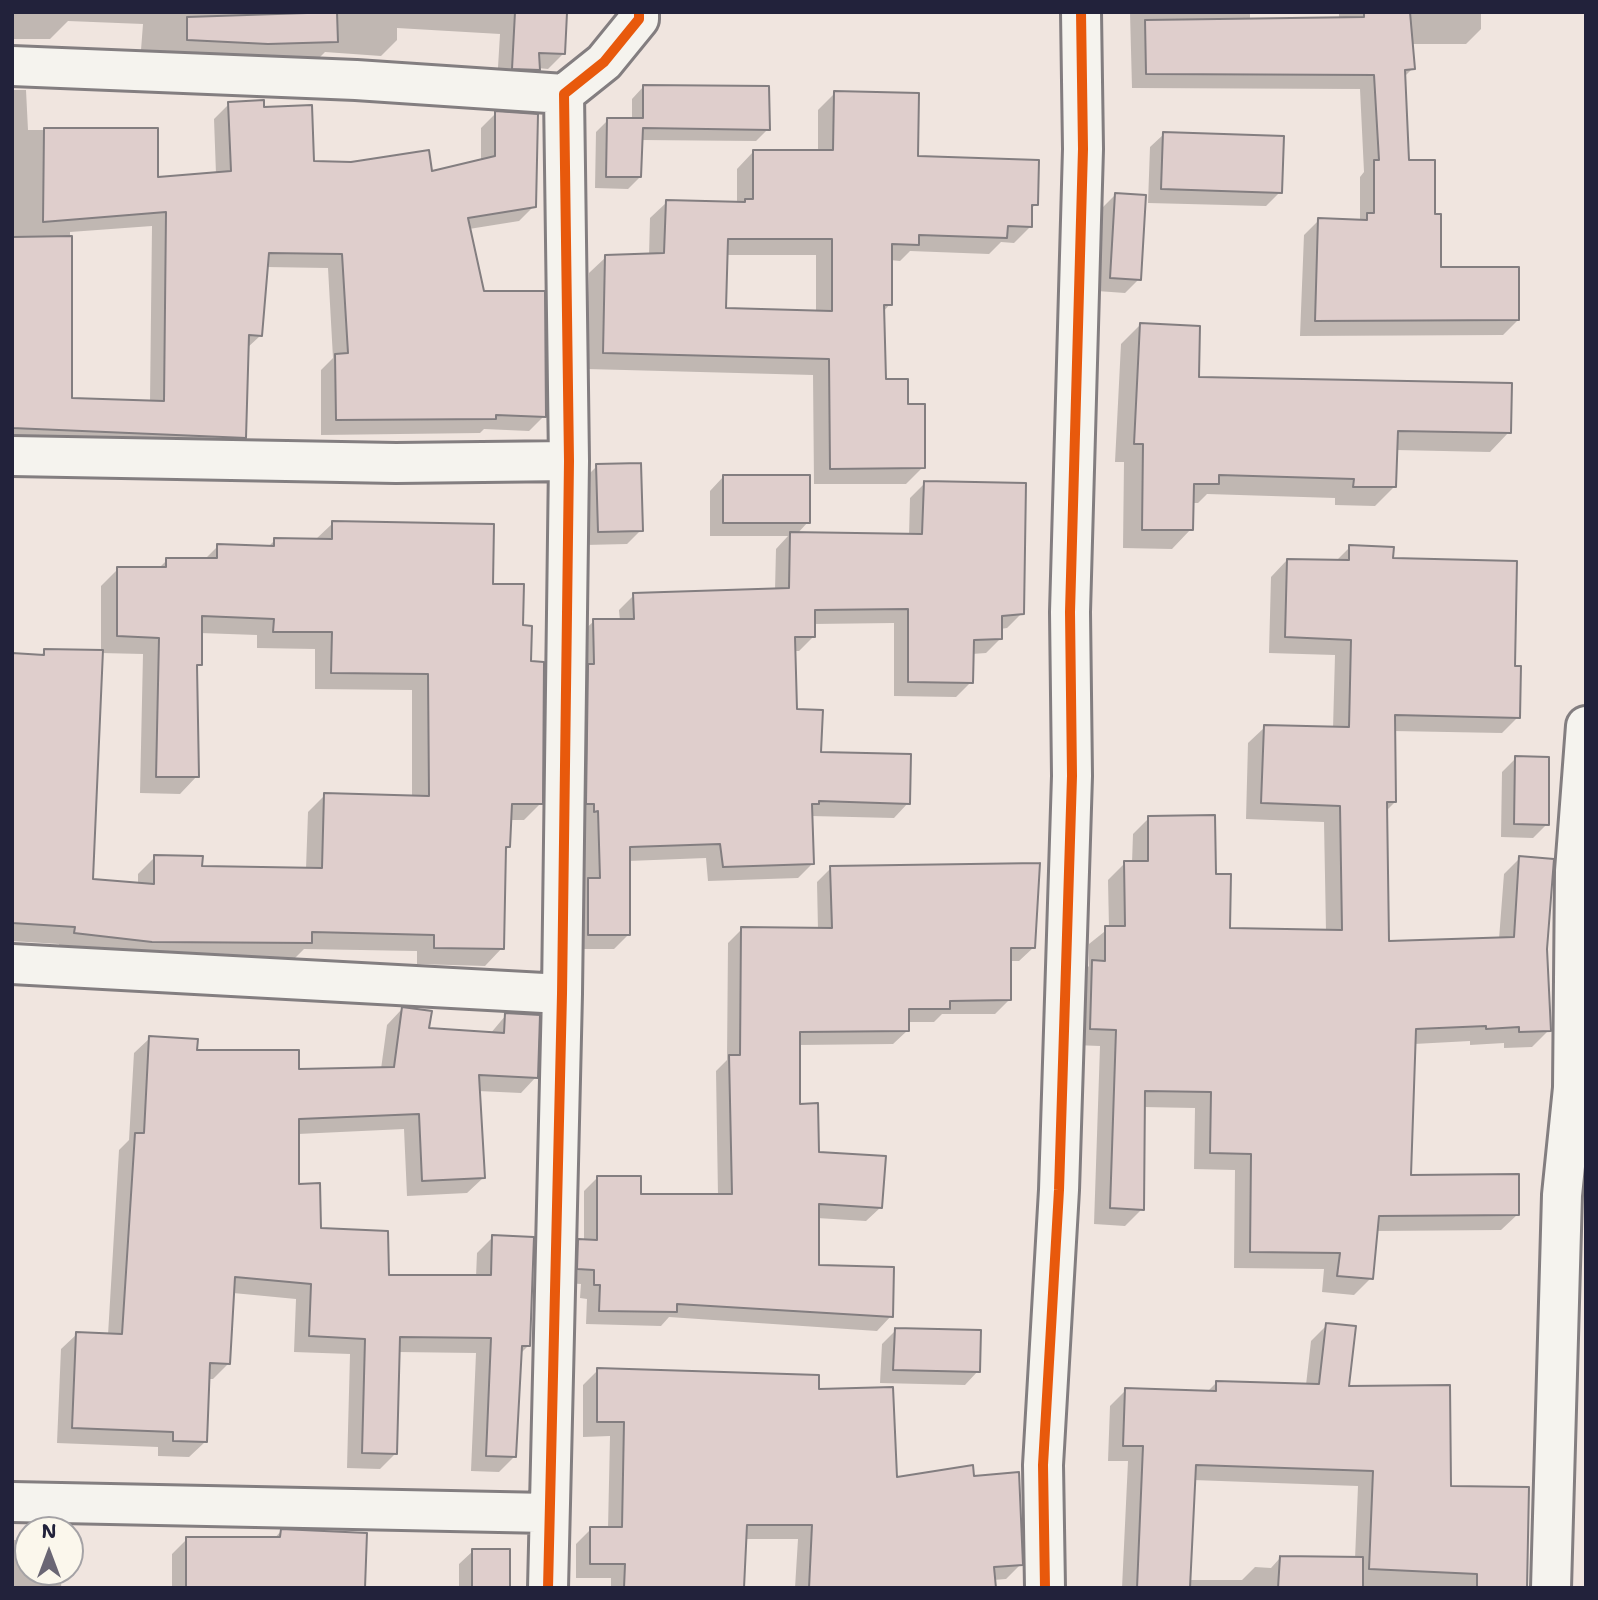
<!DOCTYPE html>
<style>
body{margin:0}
#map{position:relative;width:1598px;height:1600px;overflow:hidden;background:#f0e5df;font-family:"Shantell Sans",sans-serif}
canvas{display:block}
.frame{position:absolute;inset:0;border:14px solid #22223b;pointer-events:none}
.north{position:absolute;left:14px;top:1516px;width:70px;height:70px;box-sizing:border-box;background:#fbf7ec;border:2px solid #a4a2a5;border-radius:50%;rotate:0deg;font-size:19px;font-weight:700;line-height:28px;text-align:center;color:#22223b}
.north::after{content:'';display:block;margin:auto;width:24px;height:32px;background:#6a6674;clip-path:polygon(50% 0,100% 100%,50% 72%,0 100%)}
</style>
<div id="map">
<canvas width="1598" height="1600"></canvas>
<div class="frame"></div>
<div class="north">N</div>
</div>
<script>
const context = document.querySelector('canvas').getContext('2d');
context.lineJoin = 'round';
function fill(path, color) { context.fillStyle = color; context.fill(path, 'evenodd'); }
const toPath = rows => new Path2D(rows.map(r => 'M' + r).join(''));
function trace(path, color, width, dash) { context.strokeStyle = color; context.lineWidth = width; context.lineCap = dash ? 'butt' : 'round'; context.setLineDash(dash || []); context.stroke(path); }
const shadow = toPath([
 [12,12,566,12,564,53,548,69,538,68,522,85,497,84,500,34,397,28,397,40,381,56,325,52,320,57,251,60,166,55,166,51,141,50,143,24,68,21,50,39,12,39],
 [1130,12,1250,12,1250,18,1339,18,1339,12,1481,12,1481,29,1466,44,1411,44,1413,68,1403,78,1408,162,1433,215,1440,269,1518,320,1503,335,1300,336,1304,235,1319,220,1360,222,1360,177,1364,172,1360,89,1132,88],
 [643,87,768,129,756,141,641,140,640,177,628,189,595,188,596,132,608,120,632,120,632,99],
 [12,90,26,90,28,130,156,130,157,179,216,174,214,119,229,104,262,109,312,163,431,173,481,161,481,128,496,113,534,206,519,221,469,229,483,293,544,416,529,431,484,429,480,433,321,435,321,370,333,358,328,268,266,267,260,336,247,348,245,438,230,453,12,449],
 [152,226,150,402,71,400,70,232],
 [835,93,917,158,1036,204,1031,209,1031,226,1014,243,1001,242,989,254,910,251,900,261,890,260,890,304,883,312,885,381,906,406,923,467,906,484,814,484,813,375,587,369,589,273,606,257,649,256,650,218,667,202,737,203,737,169,753,152,818,152,818,110],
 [726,255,816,255,816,312,724,309],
 [1164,134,1280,192,1266,206,1148,203,1150,147],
 [1116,194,1139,279,1125,293,1097,291,1102,208],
 [1140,325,1198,379,1509,432,1490,452,1396,450,1395,486,1375,506,1335,505,1335,498,1207,494,1198,503,1192,503,1191,529,1172,549,1123,548,1124,462,1115,462,1121,344],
 [597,466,641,530,627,544,585,545,583,480],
 [723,477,808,522,797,534,909,536,910,498,925,483,1022,613,1007,628,1000,629,1000,639,986,653,972,654,971,682,956,697,894,696,894,623,813,624,814,636,799,651,794,651,796,711,819,754,908,803,894,818,811,816,812,864,798,878,708,881,706,858,628,861,628,935,614,949,574,949,574,894,585,883,584,825,580,825,579,635,594,621,620,621,619,610,634,595,775,590,776,549,788,536,710,536,710,491],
 [333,523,491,586,522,627,529,663,541,803,524,820,509,820,509,847,504,851,502,948,485,966,417,964,417,951,304,949,293,960,218,961,58,950,59,944,12,941,12,655,39,657,45,651,101,652,101,586,118,569,158,569,167,560,204,560,218,546,267,548,275,540,315,540],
 [200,633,257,635,257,648,315,649,315,689,412,690,412,797,325,795,308,812,306,869,201,868,155,857,138,874,138,884,92,881,101,653,143,654,140,793,180,794,197,776,195,669,200,664],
 [1350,547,1392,560,1513,668,1518,717,1502,733,1393,731,1395,802,1386,811,1388,942,1499,939,1504,874,1520,858,1545,949,1549,1030,1532,1047,1504,1048,1504,1043,1470,1045,1470,1041,1414,1044,1409,1177,1518,1214,1501,1230,1376,1231,1371,1278,1354,1295,1322,1292,1324,1269,1234,1268,1235,1170,1194,1169,1195,1108,1143,1107,1142,1209,1125,1226,1094,1224,1100,1046,1074,1045,1076,979,1089,966,1089,944,1109,928,1108,880,1125,863,1132,863,1133,834,1149,818,1214,876,1229,930,1326,931,1324,822,1246,819,1248,743,1265,727,1333,729,1335,655,1269,653,1271,577,1287,560,1335,562],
 [1516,758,1547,824,1533,838,1501,837,1502,772],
 [831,868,1034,947,1019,961,1010,961,1010,999,995,1014,942,1014,934,1022,908,1022,908,1030,893,1044,798,1045,798,1106,817,1153,881,1207,866,1221,817,1218,817,1267,891,1316,877,1331,669,1317,661,1326,586,1324,587,1299,580,1298,581,1284,564,1283,565,1255,579,1241,584,1241,584,1191,598,1177,639,1196,718,1196,716,1071,727,1060,728,943,742,929,818,930,817,882],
 [402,1009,427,1030,490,1034,506,1015,536,1077,521,1093,478,1091,483,1178,467,1193,407,1196,404,1129,298,1134,298,1186,319,1229,388,1277,476,1277,477,1253,493,1237,528,1346,520,1354,515,1456,499,1472,471,1471,476,1353,398,1352,396,1453,380,1469,347,1468,350,1354,294,1352,296,1299,233,1293,229,1363,213,1379,207,1379,205,1442,189,1457,158,1456,158,1447,57,1443,61,1349,77,1334,108,1335,119,1150,129,1140,134,1053,150,1038,196,1052,298,1071,381,1069,387,1025],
 [1327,1325,1347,1388,1449,1487,1525,1588,1122,1588,1128,1461,1108,1461,1110,1406,1126,1390,1207,1392,1217,1382,1306,1385,1311,1341],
 [1193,1480,1358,1486,1355,1559,1280,1558,1271,1568,1255,1567,1242,1580,1189,1580],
 [896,1330,978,1371,965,1385,880,1383,882,1344],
 [598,1370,817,1391,895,1479,973,1478,1021,1564,1006,1579,993,1580,994,1588,795,1588,798,1539,745,1539,743,1588,611,1588,611,1578,576,1578,576,1544,591,1529,608,1529,610,1436,583,1437,583,1385],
 [281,1531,363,1588,172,1588,172,1554,187,1539,274,1539],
 [12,1540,28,1540,28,1572,62,1572,61,1588,12,1588],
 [473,1551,508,1588,459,1588,459,1564]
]);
const building = toPath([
 [337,12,338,42,268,44,187,40,187,17,337,12],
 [515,12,567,13,565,54,539,53,540,70,512,69,515,12],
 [1364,12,1410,12,1415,69,1405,70,1409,160,1435,160,1435,214,1441,214,1441,267,1519,267,1519,320,1315,321,1318,218,1367,220,1367,213,1374,213,1374,160,1379,160,1374,75,1146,74,1145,20,1364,17,1364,12],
 [643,85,769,86,770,130,643,128,641,177,606,177,607,118,643,118,643,85],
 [834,91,919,93,918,156,1039,160,1038,205,1032,205,1032,227,1008,226,1007,238,919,235,919,245,892,244,892,305,884,305,886,379,908,379,908,404,925,404,925,468,830,469,829,359,603,353,605,255,664,253,666,200,745,202,745,199,753,199,753,150,833,150,834,91],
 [728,239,832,239,832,311,726,308,728,239],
 [264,100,264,107,312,105,314,161,351,162,429,150,432,171,495,156,495,111,538,114,536,207,468,218,484,291,545,291,546,417,496,415,496,419,336,420,335,354,348,353,342,254,269,253,262,336,249,335,246,438,12,428,12,237,72,236,72,398,164,401,166,212,43,222,44,128,158,128,158,177,231,171,228,102,264,100],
 [1163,132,1284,136,1282,193,1161,189,1163,132],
 [1115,193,1146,195,1141,280,1110,278,1115,193],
 [1140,323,1200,326,1199,377,1512,383,1511,433,1398,431,1396,487,1353,487,1354,479,1219,475,1219,484,1194,484,1193,530,1142,530,1143,444,1134,444,1140,323],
 [641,463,643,531,598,532,596,464,641,463],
 [723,475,810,475,810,523,723,523,723,475],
 [924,481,1026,483,1024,614,1002,616,1002,639,974,640,973,683,908,682,908,609,815,610,815,637,795,637,797,709,823,710,821,752,911,754,910,804,819,801,819,804,812,804,814,864,723,867,720,844,630,847,630,935,588,935,588,878,600,878,598,811,594,812,594,804,586,804,588,664,594,664,593,619,634,619,633,593,789,588,790,532,922,534,924,481],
 [332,521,494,524,493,584,524,584,523,625,532,626,531,661,544,662,543,804,512,804,510,847,506,847,504,949,434,948,434,935,312,932,312,943,152,942,74,933,75,927,12,923,12,653,44,655,44,649,103,650,93,879,154,884,154,855,203,856,202,866,322,868,324,793,429,796,428,674,331,673,332,632,273,632,274,619,202,616,202,665,197,665,199,777,156,777,159,638,117,636,117,567,166,567,166,558,217,558,217,544,274,546,274,538,332,539,332,521],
 [1349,545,1394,547,1393,558,1517,561,1515,666,1521,666,1520,718,1395,715,1396,802,1387,802,1389,941,1514,937,1519,856,1554,859,1547,949,1551,1031,1519,1032,1519,1027,1486,1029,1486,1026,1416,1029,1411,1175,1519,1174,1519,1215,1379,1216,1373,1279,1337,1276,1340,1253,1250,1252,1251,1154,1210,1153,1211,1092,1145,1091,1144,1210,1110,1208,1116,1030,1090,1029,1092,960,1105,961,1105,926,1125,926,1124,861,1148,861,1148,816,1215,815,1216,874,1231,874,1230,928,1342,930,1340,806,1261,803,1264,725,1349,727,1351,640,1285,637,1287,559,1349,560,1349,545],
 [1515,756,1549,757,1549,825,1514,824,1515,756],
 [1040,863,1035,948,1011,948,1011,1000,950,1001,950,1009,909,1009,909,1031,800,1032,800,1104,818,1103,819,1152,886,1156,882,1208,819,1204,819,1265,894,1267,893,1317,677,1304,677,1312,599,1311,600,1285,594,1285,594,1270,577,1269,578,1239,597,1240,597,1176,641,1176,641,1194,732,1194,729,1055,740,1055,741,927,832,928,830,866,1040,863],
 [402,1007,432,1011,429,1028,504,1033,505,1013,540,1015,538,1078,479,1075,485,1178,422,1181,419,1114,299,1119,299,1184,320,1183,321,1228,388,1231,389,1275,491,1275,492,1235,534,1237,530,1346,522,1346,516,1457,486,1456,491,1338,400,1337,397,1454,362,1453,365,1339,309,1336,311,1284,235,1277,230,1364,210,1363,207,1442,173,1441,173,1432,72,1428,76,1332,122,1334,135,1133,144,1133,149,1036,198,1039,197,1050,299,1050,299,1069,394,1067,402,1007],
 [1326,1323,1356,1326,1349,1386,1450,1385,1451,1486,1529,1487,1527,1588,1477,1588,1477,1574,1369,1569,1373,1471,1196,1465,1190,1588,1137,1588,1143,1446,1123,1446,1125,1388,1216,1391,1216,1381,1319,1384,1326,1323],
 [895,1328,981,1330,980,1372,893,1370,895,1328],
 [597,1368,819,1375,819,1389,893,1387,897,1477,973,1465,974,1476,1019,1472,1023,1565,994,1567,996,1588,809,1588,812,1525,747,1525,744,1588,624,1588,625,1564,590,1564,590,1527,622,1527,624,1422,597,1422,597,1368],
 [281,1529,367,1533,365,1588,186,1588,186,1537,280,1537,281,1529],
 [472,1549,510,1549,510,1588,472,1588,472,1549],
 [1280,1556,1363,1557,1363,1588,1278,1588,1280,1556]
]);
const street = toPath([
 [12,66,356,80,564,94],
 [12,456,396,463,569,461],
 [12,964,562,994],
 [12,1502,548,1513],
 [548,1588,562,994,569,461,564,94,604,62,639,19,639,12],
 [1045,1588,1043,1465,1059,1190,1072,776,1070,612,1083,149,1081,12],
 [1551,1588,1562,1195,1573,1088,1575,871,1586,726]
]);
const cycleway = toPath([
 [548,1588,562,994,569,461,564,94,604,62,639,19,639,12],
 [1045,1588,1043,1465,1059,1190,1072,776,1070,612,1083,149,1081,12]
]);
fill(shadow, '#0003');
fill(building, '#dfcecc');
trace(building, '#837e80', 2);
trace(street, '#837e80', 44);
trace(street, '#f5f3ee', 38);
trace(cycleway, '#e8590c', 10);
</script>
